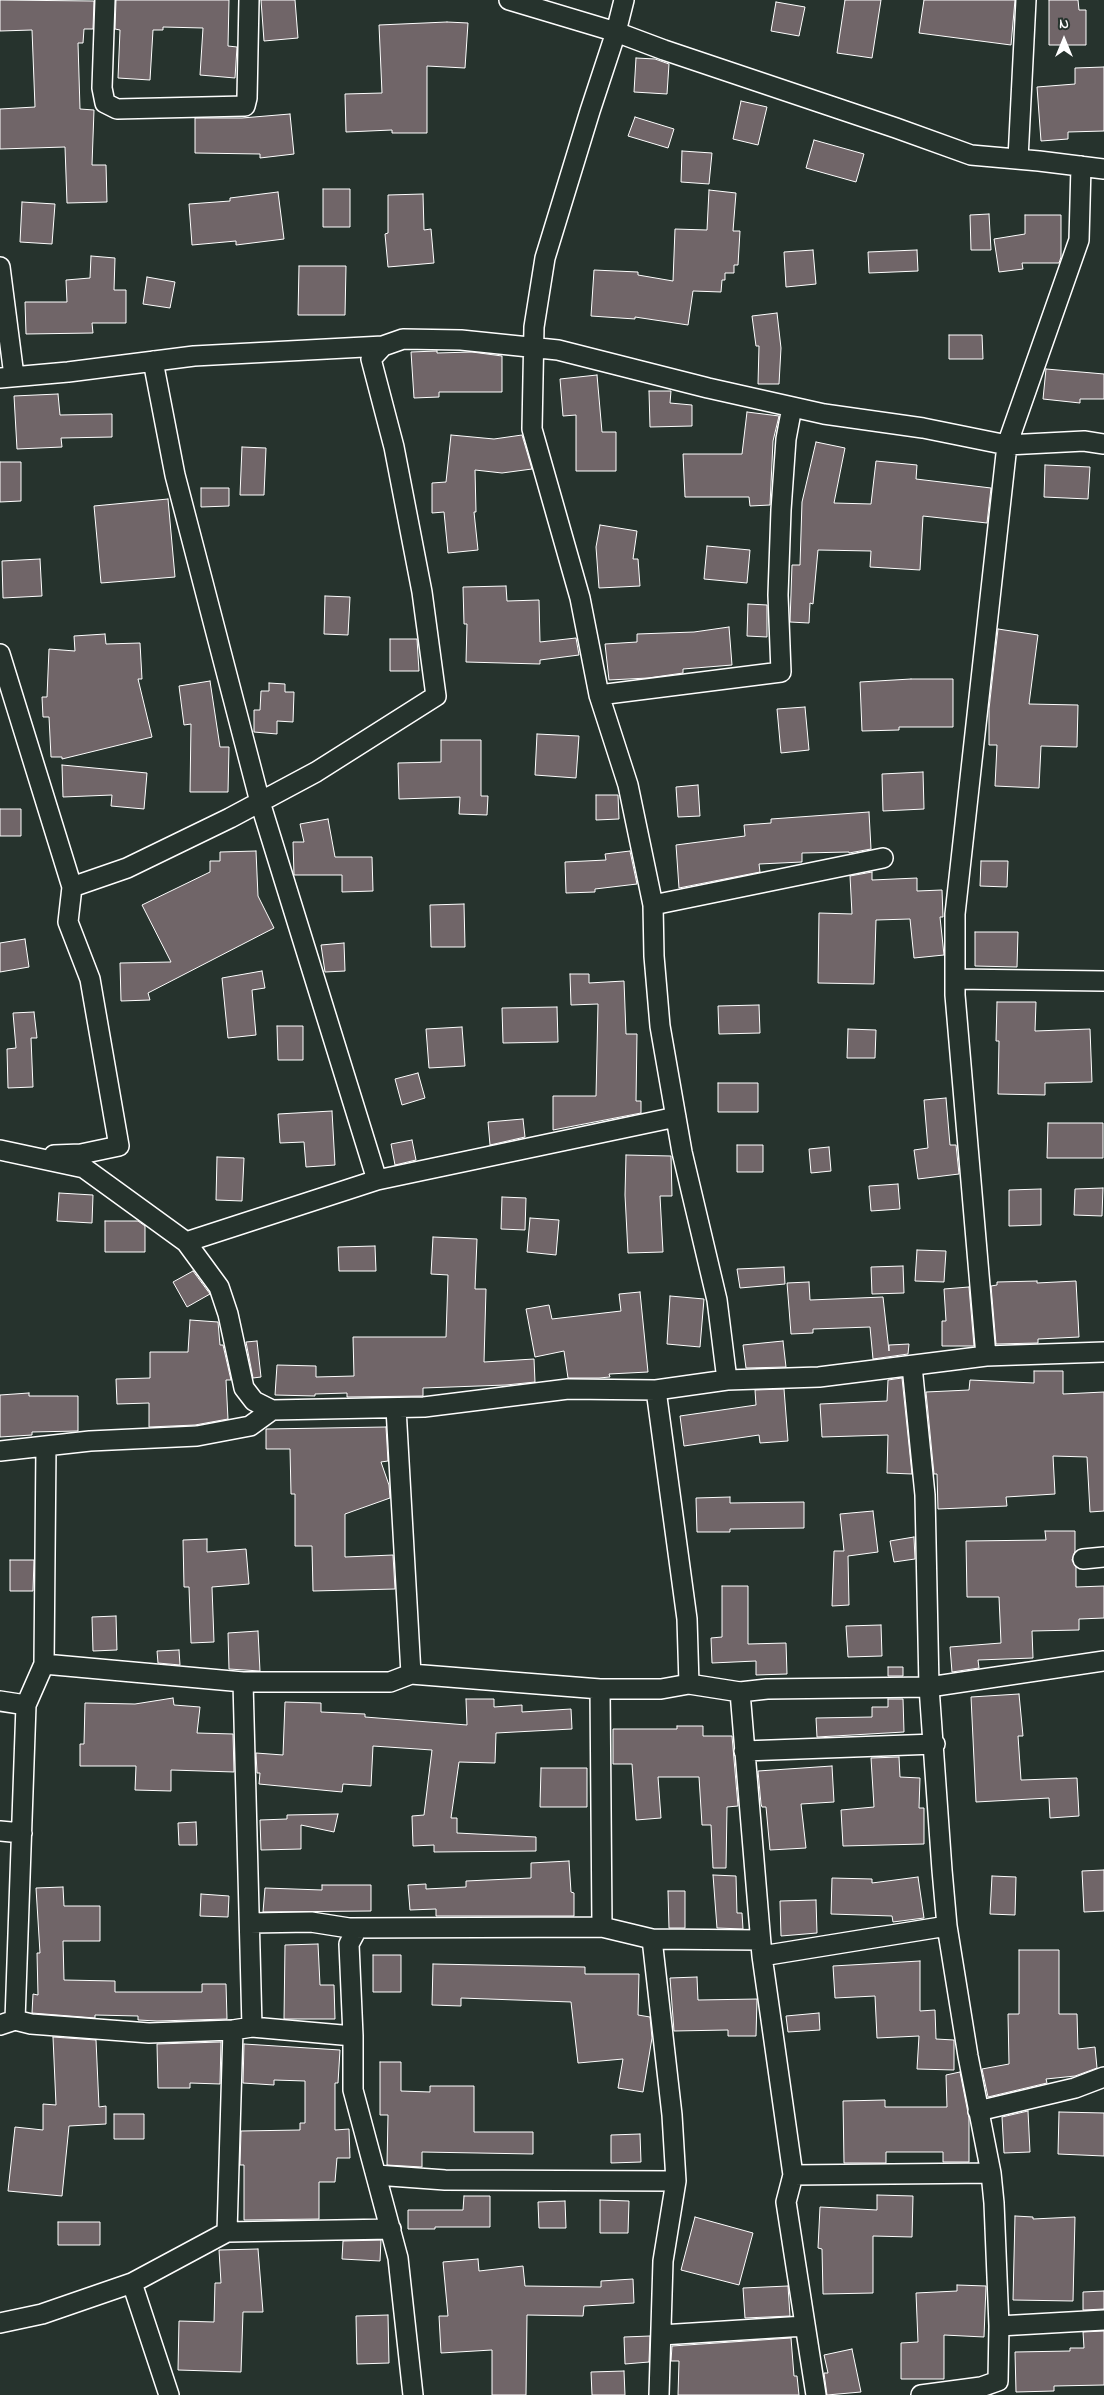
<!DOCTYPE html>
<style>
body{margin:0}
#map{position:relative;width:1104px;height:2395px;overflow:hidden;background:#26332d;font-family:"Indie Flower",sans-serif}
canvas{display:block}
.north{position:absolute;left:1039px;top:15px;width:50px;height:50px;-webkit-text-stroke:4px #26332d;paint-order:stroke;rotate:0deg;font-size:14px;font-weight:700;line-height:20px;text-align:center;color:#fff}
.north::after{content:'';display:block;margin:auto;width:18px;height:22px;background:#fff;clip-path:polygon(50% 0,100% 100%,50% 72%,0 100%)}
</style>
<div id="map">
<canvas width="1104" height="2395"></canvas>
<div class="north">N</div>
</div>
<script>
const context = document.querySelector('canvas').getContext('2d');
context.lineJoin = 'round';
function fill(path, color) { context.fillStyle = color; context.fill(path, 'evenodd'); }
const toPath = rows => new Path2D(rows.map(r => 'M' + r).join(''));
function trace(path, color, width, dash) { context.strokeStyle = color; context.lineWidth = width; context.lineCap = dash ? 'butt' : 'round'; context.setLineDash(dash || []); context.stroke(path); }
const building = toPath([
 [0,0,94,1,93,29,84,29,83,43,78,43,80,109,94,110,92,165,106,165,107,202,67,203,65,147,0,149,0,109,35,107,32,30,0,31,0,0],
 [116,0,229,0,228,46,237,47,235,78,200,75,203,28,163,27,163,30,153,30,150,80,118,78,120,30,115,29,116,0],
 [261,0,295,0,298,38,264,41,261,0],
 [845,0,881,0,872,58,837,53,845,0],
 [924,0,1015,0,1011,45,919,33,924,0],
 [1049,0,1078,0,1079,10,1086,10,1086,45,1049,45,1049,0],
 [776,2,805,7,799,36,771,31,776,2],
 [447,22,468,23,465,68,427,66,427,133,392,133,392,130,346,132,345,94,382,93,379,25,447,22],
 [636,58,655,59,669,64,667,94,634,92,636,58],
 [1104,67,1104,131,1068,132,1068,139,1041,141,1037,87,1075,84,1075,68,1104,67],
 [741,101,767,107,758,145,733,139,741,101],
 [290,114,294,154,260,158,260,154,195,153,195,118,242,118,290,114],
 [635,117,674,129,668,148,628,136,635,117],
 [814,140,864,154,856,182,806,168,814,140],
 [682,151,712,153,709,184,681,182,682,151],
 [323,189,350,189,350,227,323,227,323,189],
 [709,190,736,193,733,231,740,231,738,265,734,265,734,273,725,273,725,280,722,280,721,292,693,291,688,325,635,317,635,319,591,316,594,270,638,272,638,275,673,281,675,229,707,230,709,190],
 [278,192,284,239,236,245,236,241,192,245,189,204,230,201,230,198,278,192],
 [423,194,424,230,431,229,434,263,388,267,385,234,388,233,388,195,423,194],
 [22,202,55,204,52,244,20,242,22,202],
 [989,214,991,250,971,250,970,215,989,214],
 [1025,215,1061,215,1061,257,1059,263,1022,263,1023,269,999,272,994,239,1025,234,1025,215],
 [813,250,816,284,786,287,784,252,813,250],
 [917,250,918,271,869,273,868,252,917,250],
 [91,256,115,258,114,290,126,290,126,323,92,323,93,333,26,334,25,302,67,302,66,280,90,278,91,256],
 [299,266,346,266,345,315,298,315,299,266],
 [147,277,175,282,170,308,143,304,147,277],
 [777,313,781,348,779,384,758,384,759,346,756,346,752,316,777,313],
 [949,335,982,335,983,359,949,359,949,335],
 [437,351,437,353,472,352,502,356,502,392,439,392,439,397,414,398,411,352,437,351],
 [1046,369,1104,374,1104,399,1080,399,1080,403,1043,399,1046,369],
 [597,375,602,432,616,432,616,471,576,471,576,415,563,416,560,379,597,375],
 [649,391,671,391,670,403,692,405,692,426,650,427,649,391],
 [58,394,60,415,112,414,112,437,61,438,62,447,17,449,14,396,58,394],
 [747,412,779,416,773,441,770,505,750,506,749,497,685,497,683,454,742,454,747,412],
 [451,435,494,439,522,435,532,469,502,473,475,470,476,512,474,512,478,550,448,553,444,512,432,513,432,483,446,482,451,435],
 [816,442,845,448,834,503,871,504,876,461,917,465,916,479,991,488,987,523,923,516,920,570,870,567,871,551,818,550,813,604,810,603,809,623,790,622,792,565,800,565,802,502,816,442],
 [242,447,266,448,264,495,240,495,242,447],
 [0,462,21,462,21,501,0,502,0,462],
 [1045,465,1090,467,1088,499,1044,497,1045,465],
 [201,488,229,488,229,506,201,507,201,488],
 [168,499,175,577,101,583,94,506,168,499],
 [600,525,637,531,633,559,638,559,640,586,599,588,596,547,600,525],
 [707,546,750,550,747,583,704,579,707,546],
 [40,559,42,596,3,598,2,561,40,559],
 [506,586,507,601,539,600,540,642,576,638,579,655,540,660,540,664,466,662,467,624,464,624,463,587,506,586],
 [325,596,350,597,348,635,324,634,325,596],
 [748,604,767,605,767,637,747,636,748,604],
 [729,627,732,665,683,669,683,673,648,678,609,680,605,644,637,642,637,634,694,632,729,627],
 [998,629,1038,635,1029,704,1078,705,1077,747,1041,746,1039,788,995,786,997,745,989,745,989,709,998,629],
 [105,634,106,644,140,643,142,679,138,679,152,737,62,759,62,757,51,757,49,717,43,717,42,697,47,697,49,649,75,651,74,636,105,634],
 [390,639,417,639,419,671,390,671,390,639],
 [911,679,953,679,953,727,899,727,899,730,862,731,860,682,911,679],
 [210,681,220,747,229,747,228,792,190,792,191,724,184,725,179,686,210,681],
 [269,683,285,684,285,692,294,692,293,722,277,721,277,734,254,732,254,710,260,710,261,691,269,691,269,683],
 [805,707,809,750,781,753,777,709,805,707],
 [537,734,579,736,576,778,535,775,537,734],
 [441,740,481,740,481,796,488,796,487,815,459,814,460,797,399,799,398,763,441,762,441,740],
 [62,765,147,773,144,809,111,806,112,795,63,797,62,765],
 [923,772,924,809,883,811,882,774,923,772],
 [698,785,700,816,678,817,676,787,698,785],
 [596,795,618,795,619,819,596,820,596,795],
 [0,809,21,809,21,836,0,836,0,809],
 [869,812,871,849,849,853,849,852,802,853,802,862,759,864,760,872,679,888,676,845,745,836,744,825,771,823,771,819,869,812],
 [328,819,335,857,372,857,373,891,342,892,342,875,294,875,293,842,304,842,300,824,328,819],
 [256,851,258,896,274,928,148,993,150,1000,121,1001,120,963,171,962,142,905,210,872,210,861,220,861,220,852,256,851],
 [630,851,637,884,595,889,595,892,566,893,565,862,606,860,605,854,630,851],
 [981,861,1008,861,1007,887,980,886,981,861],
 [872,872,872,880,917,878,917,891,942,890,943,917,940,917,944,955,914,958,910,919,876,920,874,984,818,983,819,913,852,914,850,876,872,872],
 [464,904,465,947,431,947,430,905,464,904],
 [975,932,1018,932,1017,967,975,966,975,932],
 [25,939,29,967,0,972,0,943,25,939],
 [344,943,345,971,325,972,321,945,344,943],
 [262,971,265,988,252,990,256,1035,228,1038,222,978,262,971],
 [570,974,589,974,589,983,624,981,626,1034,637,1034,636,1101,641,1101,641,1113,553,1130,553,1096,596,1096,598,1004,571,1005,570,974],
 [997,1002,1036,1002,1035,1031,1090,1029,1092,1082,1045,1083,1045,1095,998,1094,999,1041,996,1041,997,1002],
 [759,1005,760,1033,719,1034,718,1006,759,1005],
 [557,1007,558,1042,503,1043,502,1008,557,1007],
 [34,1012,37,1038,31,1038,33,1087,8,1088,7,1049,16,1048,13,1013,34,1012],
 [277,1026,303,1026,303,1060,278,1060,277,1026],
 [462,1027,465,1066,429,1068,426,1029,462,1027],
 [848,1029,876,1030,875,1058,847,1058,848,1029],
 [418,1073,425,1098,402,1105,395,1079,418,1073],
 [718,1083,758,1083,758,1112,718,1112,718,1083],
 [946,1098,950,1145,956,1145,959,1174,918,1179,914,1150,928,1148,924,1100,946,1098],
 [332,1111,335,1165,306,1167,304,1142,280,1143,278,1114,332,1111],
 [523,1119,525,1137,490,1145,488,1122,523,1119],
 [1048,1123,1103,1123,1103,1158,1047,1158,1048,1123],
 [412,1140,416,1160,395,1165,391,1144,412,1140],
 [737,1145,763,1145,763,1172,737,1172,737,1145],
 [829,1147,831,1171,811,1173,809,1149,829,1147],
 [626,1155,671,1156,672,1196,660,1196,663,1252,628,1253,625,1195,626,1155],
 [217,1157,244,1158,242,1201,216,1200,217,1157],
 [898,1184,900,1209,871,1211,869,1186,898,1184],
 [1103,1188,1102,1216,1074,1215,1075,1189,1103,1188],
 [1041,1189,1041,1225,1009,1226,1009,1190,1041,1189],
 [59,1193,93,1195,92,1223,57,1221,59,1193],
 [502,1197,526,1198,525,1230,501,1229,502,1197],
 [530,1218,559,1220,556,1255,527,1252,530,1218],
 [105,1221,138,1221,145,1226,145,1252,105,1252,105,1221],
 [433,1237,477,1239,475,1289,486,1289,484,1362,534,1359,535,1382,506,1385,423,1388,423,1396,347,1397,347,1393,315,1394,315,1396,275,1395,277,1365,316,1366,316,1377,354,1376,353,1337,446,1337,448,1275,431,1274,433,1237],
 [375,1246,376,1271,339,1271,338,1247,375,1246],
 [917,1250,946,1251,944,1282,915,1281,917,1250],
 [903,1266,904,1293,872,1294,871,1267,903,1266],
 [784,1267,785,1284,740,1288,737,1269,784,1267],
 [193,1271,210,1294,187,1307,173,1282,193,1271],
 [1037,1281,1037,1283,1076,1281,1079,1337,1038,1339,1038,1343,996,1344,991,1286,997,1285,997,1282,1037,1281],
 [809,1282,810,1300,883,1297,889,1351,889,1345,909,1344,908,1354,873,1359,870,1327,813,1329,813,1333,791,1334,787,1283,809,1282],
 [969,1287,974,1346,942,1346,942,1321,946,1321,944,1289,969,1287],
 [640,1292,648,1372,609,1374,610,1377,599,1378,568,1378,564,1351,535,1357,526,1309,549,1305,552,1319,621,1311,619,1294,640,1292],
 [670,1296,704,1299,700,1347,667,1344,670,1296],
 [190,1320,218,1322,220,1345,223,1345,231,1380,226,1380,228,1419,195,1425,149,1427,149,1403,117,1404,116,1379,150,1378,150,1352,188,1352,190,1320],
 [257,1341,261,1377,253,1378,246,1342,257,1341],
 [783,1341,786,1367,746,1368,743,1345,783,1341],
 [1034,1371,1063,1371,1063,1394,1104,1392,1104,1511,1090,1512,1087,1457,1053,1456,1055,1494,1006,1497,1007,1506,938,1509,937,1474,934,1474,926,1392,969,1390,970,1380,1034,1383,1034,1371],
 [902,1378,912,1474,887,1473,888,1435,822,1437,820,1404,887,1401,888,1380,902,1378],
 [784,1389,788,1441,760,1443,759,1435,684,1446,680,1416,756,1405,755,1390,784,1389],
 [29,1393,29,1396,78,1396,78,1431,32,1432,32,1435,0,1437,0,1395,29,1393],
 [386,1427,388,1461,381,1462,389,1485,390,1498,345,1514,345,1557,393,1555,395,1589,313,1591,312,1546,295,1546,295,1494,291,1494,290,1449,266,1449,266,1429,386,1427],
 [730,1497,730,1503,804,1502,804,1528,730,1529,730,1532,697,1532,696,1498,730,1497],
 [873,1511,878,1552,848,1556,849,1605,832,1606,834,1551,844,1551,840,1514,873,1511],
 [1045,1531,1075,1531,1075,1551,1072,1560,1076,1567,1076,1587,1104,1586,1104,1618,1079,1619,1079,1630,1032,1631,1033,1658,978,1660,979,1668,952,1672,950,1647,1001,1643,999,1597,967,1597,966,1541,1046,1540,1045,1531],
 [914,1537,915,1559,894,1562,890,1541,914,1537],
 [207,1539,207,1552,246,1549,249,1584,212,1587,214,1642,191,1643,189,1587,184,1587,183,1540,207,1539],
 [10,1560,34,1560,33,1591,10,1591,10,1560],
 [722,1586,748,1586,748,1644,786,1643,787,1674,756,1675,756,1661,712,1663,711,1638,722,1637,722,1586],
 [116,1616,117,1650,93,1651,92,1617,116,1616],
 [881,1625,882,1656,848,1657,846,1626,881,1625],
 [258,1631,260,1671,229,1669,228,1633,258,1631],
 [179,1650,180,1665,158,1663,157,1651,179,1650],
 [888,1667,903,1667,903,1676,888,1676,888,1667],
 [1019,1694,1023,1736,1018,1736,1021,1780,1077,1778,1079,1816,1050,1818,1049,1798,976,1802,971,1697,1019,1694],
 [173,1698,174,1705,200,1707,197,1733,233,1734,234,1772,171,1770,171,1791,135,1790,136,1766,80,1766,80,1744,84,1744,85,1703,135,1704,173,1698],
 [466,1699,494,1699,494,1707,522,1705,522,1712,571,1709,572,1729,496,1733,495,1763,459,1762,451,1818,457,1818,457,1833,536,1837,536,1851,434,1852,434,1845,413,1846,412,1816,424,1815,432,1750,373,1746,371,1786,343,1784,342,1792,259,1784,260,1773,257,1773,256,1753,283,1755,285,1702,321,1703,321,1712,365,1714,365,1717,467,1725,466,1699],
 [888,1699,903,1699,904,1732,817,1737,816,1718,872,1717,872,1707,888,1707,888,1699],
 [677,1726,703,1726,703,1736,732,1736,738,1806,727,1807,726,1868,713,1868,711,1825,702,1825,699,1777,658,1777,661,1818,636,1820,632,1764,613,1764,613,1729,677,1729,677,1726],
 [899,1757,900,1777,920,1778,919,1808,924,1808,924,1844,843,1846,841,1810,874,1807,871,1758,899,1757],
 [832,1766,834,1802,801,1804,806,1848,770,1850,766,1807,762,1807,761,1804,758,1771,832,1766],
 [541,1768,587,1768,587,1807,540,1807,541,1768],
 [338,1814,334,1832,301,1825,301,1849,261,1850,260,1820,287,1819,287,1815,338,1814],
 [196,1822,197,1845,179,1845,178,1823,196,1822],
 [569,1861,571,1892,574,1893,574,1916,436,1916,436,1909,410,1910,408,1885,426,1884,426,1889,466,1887,466,1881,531,1878,531,1863,569,1861],
 [1104,1870,1104,1911,1084,1912,1082,1871,1104,1870],
 [713,1875,736,1876,737,1913,742,1913,743,1929,717,1928,713,1875],
 [992,1876,1016,1877,1015,1915,990,1914,992,1876],
 [918,1877,924,1918,893,1922,892,1916,831,1914,832,1878,872,1879,872,1883,918,1877],
 [322,1885,371,1885,371,1911,263,1912,265,1888,322,1890,322,1885],
 [63,1887,64,1906,100,1906,100,1941,63,1941,64,1980,115,1981,115,1992,202,1992,202,1984,226,1984,227,2019,157,2021,138,2020,138,2016,95,2015,95,2018,32,2013,33,1994,38,1995,37,1953,40,1953,36,1888,63,1887],
 [668,1891,685,1891,685,1928,669,1928,668,1891],
 [201,1894,229,1896,228,1917,200,1916,201,1894],
 [816,1900,817,1933,781,1936,780,1901,816,1900],
 [318,1944,320,1985,334,1985,335,2019,284,2019,285,1945,318,1944],
 [1019,1950,1059,1950,1059,2014,1077,2014,1078,2049,1095,2047,1097,2068,1075,2076,1046,2079,1047,2083,988,2097,982,2069,1009,2064,1008,2014,1019,2014,1019,1950],
 [373,1955,401,1955,401,1992,373,1992,373,1955],
 [920,1961,920,2011,935,2010,936,2039,954,2040,954,2070,917,2069,919,2036,877,2038,875,1996,835,1998,833,1966,920,1961],
 [433,1964,585,1967,585,1974,639,1974,638,2015,650,2017,652,2038,643,2092,618,2088,623,2059,578,2063,571,2002,461,1998,461,2006,432,2005,433,1964],
 [697,1977,698,2000,757,1999,756,2036,728,2036,728,2030,674,2031,670,1978,697,1977],
 [819,2013,820,2030,788,2032,786,2016,819,2013],
 [53,2037,96,2040,99,2107,106,2106,106,2124,69,2126,62,2196,8,2191,15,2127,43,2130,43,2104,56,2105,53,2037],
 [221,2042,220,2084,190,2083,190,2088,158,2088,157,2044,221,2042],
 [244,2044,340,2050,338,2083,335,2083,335,2130,349,2129,350,2158,337,2158,335,2182,319,2182,319,2219,244,2220,244,2165,240,2165,241,2131,300,2130,300,2123,305,2123,305,2081,274,2080,274,2085,243,2083,244,2044],
 [380,2062,401,2062,401,2091,430,2092,430,2086,474,2086,474,2132,533,2132,533,2154,422,2152,422,2167,387,2165,388,2115,380,2115,380,2062],
 [960,2072,969,2118,969,2162,943,2162,943,2152,886,2152,886,2163,844,2163,843,2101,885,2100,885,2107,947,2107,946,2075,960,2072],
 [1028,2111,1030,2152,1004,2153,1002,2117,1028,2111],
 [1059,2112,1104,2113,1104,2156,1058,2154,1059,2112],
 [114,2114,144,2114,144,2139,114,2139,114,2114],
 [640,2134,641,2162,611,2163,611,2135,640,2134],
 [877,2195,913,2196,912,2237,873,2236,873,2293,823,2294,822,2249,818,2248,820,2207,877,2210,877,2195],
 [464,2196,490,2196,490,2227,435,2227,435,2229,408,2229,408,2210,463,2210,464,2196],
 [600,2200,629,2201,628,2233,600,2233,600,2200],
 [565,2201,566,2228,539,2228,538,2202,565,2201],
 [1015,2216,1033,2217,1033,2219,1075,2217,1073,2301,1013,2300,1015,2216],
 [695,2217,753,2233,739,2285,681,2270,695,2217],
 [58,2222,100,2222,100,2245,58,2245,58,2222],
 [381,2240,380,2261,342,2259,343,2241,381,2240],
 [258,2249,263,2312,243,2312,241,2372,178,2370,179,2321,214,2322,215,2283,221,2283,219,2250,258,2249],
 [478,2259,479,2271,523,2266,525,2286,601,2287,601,2281,633,2279,634,2303,584,2306,583,2316,527,2315,526,2395,492,2395,492,2350,441,2353,439,2316,448,2316,443,2262,478,2259],
 [957,2285,986,2286,984,2337,944,2335,944,2379,901,2379,901,2343,918,2342,916,2293,957,2291,957,2285],
 [788,2286,790,2316,745,2318,743,2288,788,2286],
 [1104,2291,1104,2309,1083,2310,1083,2292,1104,2291],
 [388,2315,389,2363,357,2364,356,2316,388,2315],
 [1104,2331,1104,2385,1054,2386,1054,2391,1016,2392,1015,2352,1070,2351,1070,2348,1084,2348,1083,2332,1104,2331],
 [650,2336,649,2362,625,2364,624,2337,650,2336],
 [791,2338,794,2376,797,2376,799,2395,678,2395,679,2361,671,2361,672,2346,791,2338],
 [852,2349,861,2392,827,2395,824,2373,828,2373,824,2355,852,2349],
 [624,2371,625,2395,592,2395,591,2372,624,2371]
]);
const minor = toPath([
 [105,0,102,88,105,103,117,109,245,106,247,98,249,0],
 [509,0,616,32,624,0],
 [1018,159,1026,0],
 [0,267,14,376],
 [153,361,175,475,260,802,377,1180],
 [0,378,68,372,194,356,383,346],
 [0,654,72,887],
 [599,695,781,672,778,595,781,510,786,439,792,407],
 [653,905,883,858],
 [955,979,1104,981],
 [0,1150,84,1168,186,1242,219,1287,228,1314,244,1388,254,1401,272,1410,424,1407,568,1389,656,1390,727,1380,717,1300,682,1152,660,1026,654,956,653,905,628,785,599,695,580,598,532,429,534,327,545,258,590,111,616,32,664,50,896,128,971,155,1039,161,1104,169],
 [54,1155,81,1154,119,1146,90,979,68,922,72,887,127,868,230,818,316,772,436,696,422,592,394,447,371,359,383,346,403,339,461,340,558,350,708,388,824,414,923,428,1007,445,1084,441,1104,444],
 [186,1242,377,1180,676,1117],
 [986,1356,955,995,955,914,1007,445,1079,240,1081,166],
 [912,1366,925,1495,929,1687,942,1870,947,1926,968,2056,991,2173,994,2203,999,2326,998,2381,981,2387,921,2395],
 [727,1380,819,1377,986,1356,1104,1352],
 [656,1390,687,1619,689,1684],
 [396,1408,411,1674],
 [0,1451,90,1441,197,1436,250,1426,272,1410],
 [1083,1559,1104,1557],
 [44,1664,243,1682,390,1682,411,1674,600,1689,661,1689,689,1684,740,1692,767,1689,929,1687,1104,1661],
 [243,1682,252,2027],
 [600,1689,602,1927],
 [740,1692,762,1956,793,2175,786,2202,816,2395],
 [0,1701,26,1705,44,1664,46,1446],
 [744,1751,935,1744],
 [0,1831,22,1833],
 [250,1923,311,1922,349,1928],
 [652,1939,672,2115,676,2181],
 [762,1956,947,1926],
 [15,2020,26,1705],
 [0,2025,15,2020,31,2024,149,2033,233,2030,252,2027,353,2036],
 [978,2111,1075,2088,1104,2077],
 [376,2175,445,2180,676,2181,663,2261,659,2395],
 [793,2175,991,2173],
 [227,2232,233,2030],
 [132,2283,169,2395],
 [0,2323,42,2314,132,2283,227,2232,391,2229],
 [999,2326,1104,2320],
 [661,2335,805,2326],
 [413,2395,398,2258,353,2090,353,2036,349,1944,357,1929,349,1928,602,1927,652,1939,760,1940]
]);
fill(building, '#706568');
trace(building, '#fff', 1);
trace(minor, '#fff', 22);
trace(minor, '#26332d', 19);
</script>
